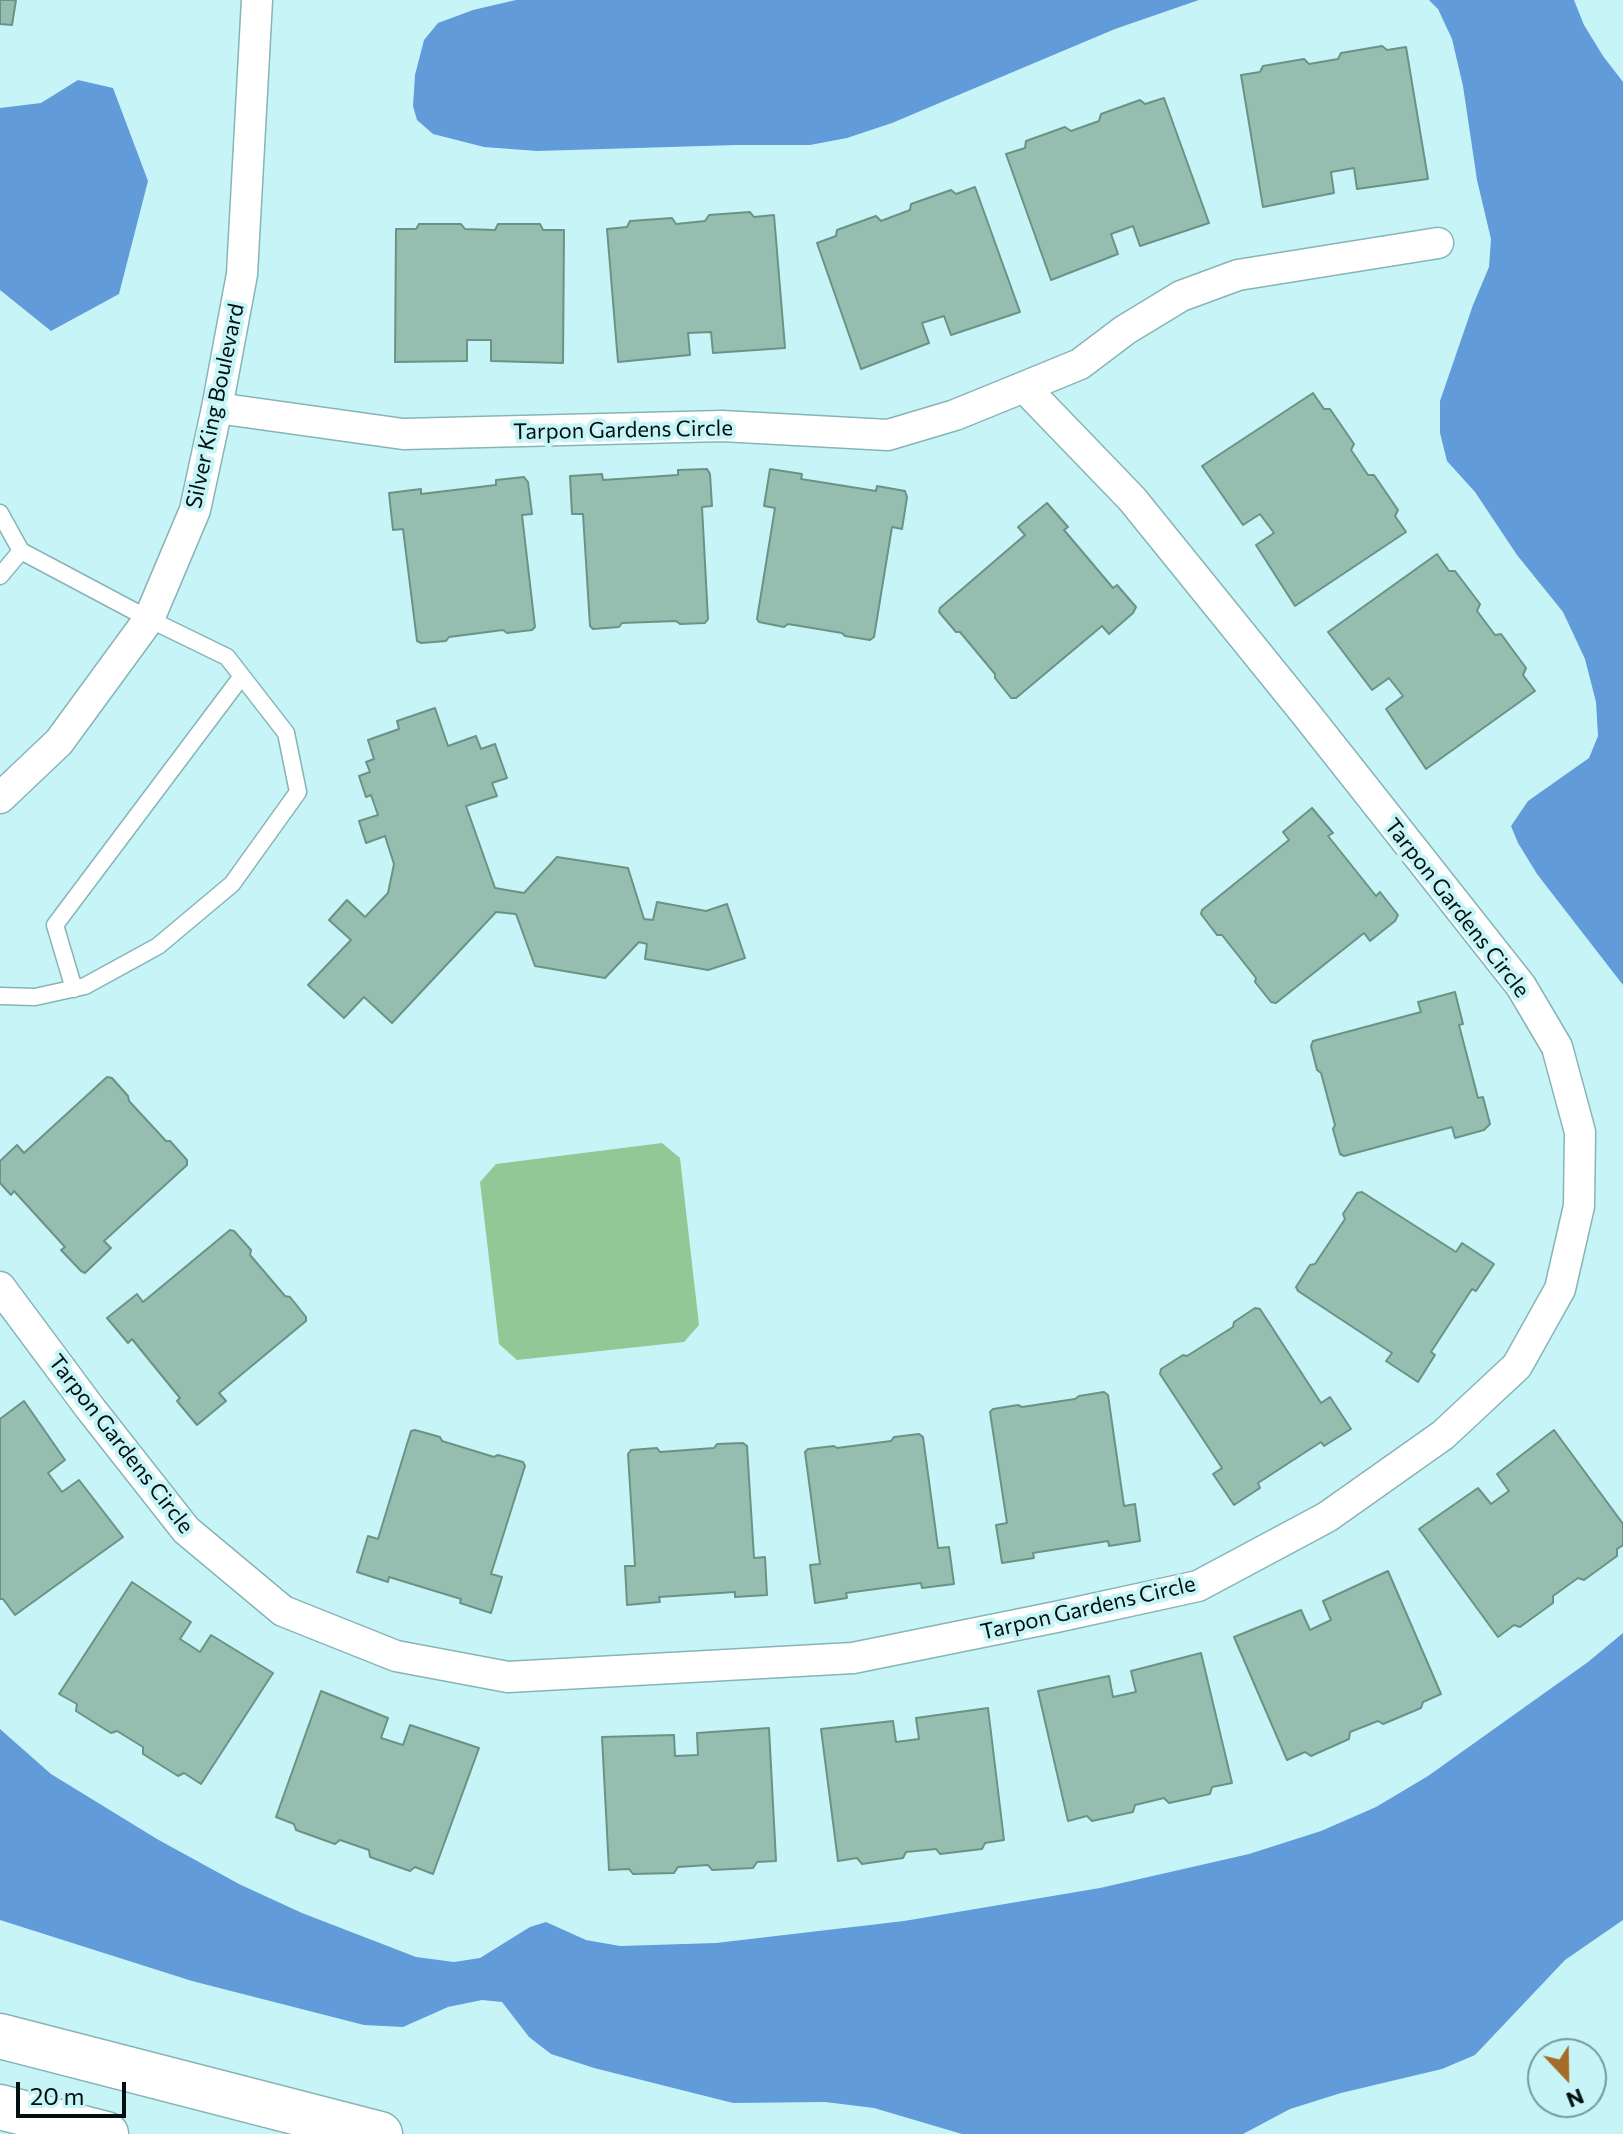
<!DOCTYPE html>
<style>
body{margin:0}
#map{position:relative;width:1623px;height:2134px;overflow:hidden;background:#c7f5f7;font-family:Commissioner,sans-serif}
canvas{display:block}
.north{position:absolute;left:1527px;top:2038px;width:80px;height:80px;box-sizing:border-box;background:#c7f5f7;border:2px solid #78999b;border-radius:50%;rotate:158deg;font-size:22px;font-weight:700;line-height:32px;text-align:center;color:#011010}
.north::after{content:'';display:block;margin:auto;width:28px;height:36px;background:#a46b29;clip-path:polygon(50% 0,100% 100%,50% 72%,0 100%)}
.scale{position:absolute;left:16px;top:2082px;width:110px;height:36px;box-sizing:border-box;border:4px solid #011010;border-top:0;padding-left:10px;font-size:24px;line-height:28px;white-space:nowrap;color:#011010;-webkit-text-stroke:6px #c7f5f7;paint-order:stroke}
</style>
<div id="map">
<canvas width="1623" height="2134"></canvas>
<div class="north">N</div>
<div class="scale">20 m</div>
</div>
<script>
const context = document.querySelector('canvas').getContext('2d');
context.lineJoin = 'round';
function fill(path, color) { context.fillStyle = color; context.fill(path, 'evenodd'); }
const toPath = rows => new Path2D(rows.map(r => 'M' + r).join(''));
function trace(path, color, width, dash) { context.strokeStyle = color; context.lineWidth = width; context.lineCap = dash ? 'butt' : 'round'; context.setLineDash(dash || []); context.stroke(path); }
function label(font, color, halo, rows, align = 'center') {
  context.font = font + ' Commissioner,sans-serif'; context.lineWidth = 8; context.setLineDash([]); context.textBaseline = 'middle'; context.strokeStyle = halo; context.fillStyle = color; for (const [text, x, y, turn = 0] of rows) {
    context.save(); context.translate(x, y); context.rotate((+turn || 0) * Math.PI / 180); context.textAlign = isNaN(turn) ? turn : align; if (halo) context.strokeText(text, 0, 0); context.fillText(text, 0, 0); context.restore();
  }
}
const green = toPath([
 [662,1143,680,1158,699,1325,684,1342,517,1360,499,1344,480,1182,496,1164]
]);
const water = toPath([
 [516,0,1199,0,1115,29,892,123,847,138,810,145,736,145,537,151,484,147,433,134,417,120,413,106,415,75,424,40,438,23,473,10],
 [1429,0,1574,0,1584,25,1603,56,1623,82,1623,985,1537,874,1518,843,1511,826,1528,801,1589,758,1598,736,1596,702,1585,659,1563,612,1517,555,1475,492,1447,461,1440,433,1440,401,1473,305,1489,267,1491,239,1477,180,1463,86,1452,39,1438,9],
 [78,80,113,88,148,181,119,294,51,331,0,290,0,108,41,103],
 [1623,1633,1623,1920,1565,1960,1475,2055,1442,2069,1341,2093,1290,2109,1243,2134,962,2134,874,2108,825,2102,733,2103,594,2068,551,2054,529,2037,502,2002,482,2000,448,2007,403,2027,364,2025,192,1981,0,1920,0,1729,51,1774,157,1839,239,1884,302,1913,416,1957,454,1962,480,1958,530,1927,546,1922,586,1940,620,1946,716,1943,904,1921,1100,1888,1249,1854,1321,1831,1376,1807,1428,1776,1588,1662]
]);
const building = toPath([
 [0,0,16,0,12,25,0,24,0,0],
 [1382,46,1387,50,1406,47,1428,179,1357,189,1354,168,1331,172,1334,193,1263,207,1241,75,1260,72,1263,66,1304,59,1309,64,1338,59,1341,53,1382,46],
 [1164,98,1209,223,1140,246,1133,226,1111,234,1118,254,1051,280,1006,154,1025,148,1026,141,1065,127,1071,131,1099,121,1101,114,1140,100,1145,104,1164,98],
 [975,187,1020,312,951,335,944,316,922,323,929,343,861,369,817,243,836,236,837,230,876,216,881,221,910,210,911,204,951,190,956,194,975,187],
 [750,212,754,217,774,215,785,348,713,353,711,332,688,333,690,355,618,362,607,229,627,227,630,221,672,218,676,224,705,221,709,215,750,212],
 [419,224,461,224,465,229,495,230,498,224,540,224,543,230,564,230,563,363,491,361,491,340,467,340,467,361,395,362,396,229,416,229,419,224],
 [1313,393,1324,409,1330,409,1354,444,1351,450,1368,475,1374,475,1398,510,1395,516,1406,532,1295,606,1256,545,1274,533,1260,514,1243,525,1202,466,1313,393],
 [707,469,710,474,712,506,702,507,708,619,705,623,680,624,676,621,622,623,619,627,593,629,590,626,583,514,572,514,570,476,602,474,603,480,678,475,678,470,707,469],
 [770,469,802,474,801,479,876,491,877,486,905,491,907,497,902,529,892,527,874,637,870,640,845,636,842,633,788,624,784,627,759,622,757,619,775,508,764,506,770,469],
 [524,477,528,482,532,514,522,515,535,627,532,630,507,633,503,630,449,637,446,641,421,643,417,641,403,529,393,530,389,493,421,489,421,494,496,485,496,480,524,477],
 [1047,503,1068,527,1064,530,1113,588,1117,585,1136,607,1133,613,1109,634,1102,626,1016,698,1011,698,995,678,995,674,960,632,956,632,939,612,940,608,1025,535,1018,527,1047,503],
 [1437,554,1449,571,1455,571,1480,604,1477,611,1495,635,1501,634,1526,668,1523,675,1535,691,1426,769,1386,709,1403,696,1389,678,1372,690,1328,632,1437,554],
 [435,708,448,746,476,736,481,749,495,744,507,778,492,783,497,796,466,806,495,888,524,893,557,857,628,868,644,919,653,920,657,902,706,911,727,904,745,958,708,970,645,959,647,944,639,942,605,978,535,966,516,914,496,912,392,1023,364,997,344,1018,308,985,351,940,329,920,347,900,365,917,388,893,394,864,385,836,366,843,359,821,378,815,371,795,366,797,359,776,370,772,366,762,374,759,368,740,399,729,397,721,435,708],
 [1312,808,1333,833,1328,836,1376,896,1380,892,1398,915,1395,921,1370,941,1364,933,1276,1003,1271,1002,1255,982,1256,978,1222,935,1217,935,1201,914,1202,910,1289,840,1283,832,1312,808],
 [1455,992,1463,1024,1459,1025,1478,1098,1483,1097,1490,1124,1484,1130,1455,1138,1452,1127,1344,1156,1340,1154,1333,1129,1335,1125,1321,1073,1317,1070,1311,1046,1313,1041,1421,1012,1418,1002,1455,992],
 [107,1077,112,1078,128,1096,129,1101,166,1141,170,1141,187,1160,187,1165,104,1241,111,1248,85,1273,81,1271,61,1250,65,1247,14,1191,11,1195,0,1183,0,1161,17,1145,24,1153,107,1077],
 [1362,1192,1456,1252,1462,1243,1494,1264,1476,1291,1472,1289,1431,1352,1435,1355,1418,1382,1386,1361,1392,1353,1298,1291,1296,1287,1310,1265,1315,1264,1345,1219,1343,1214,1357,1193,1362,1192],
 [230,1230,234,1231,251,1250,250,1255,285,1296,290,1297,306,1317,306,1321,219,1393,226,1401,197,1425,177,1401,180,1398,132,1339,128,1343,107,1318,137,1294,143,1302,230,1230],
 [1255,1308,1260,1309,1321,1403,1330,1397,1351,1429,1324,1446,1321,1442,1258,1483,1260,1488,1234,1505,1213,1474,1222,1468,1160,1374,1161,1369,1183,1355,1187,1356,1233,1327,1234,1322,1255,1308],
 [1104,1392,1108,1395,1124,1506,1135,1504,1140,1541,1109,1546,1108,1541,1033,1553,1034,1558,1002,1563,996,1525,1007,1523,990,1412,993,1409,1018,1405,1022,1407,1075,1399,1079,1396,1104,1392],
 [24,1401,65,1460,48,1473,62,1492,79,1480,123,1537,15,1615,3,1599,0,1599,0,1419,24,1401],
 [415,1430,440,1437,442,1441,494,1457,498,1455,523,1462,525,1466,491,1574,502,1577,491,1613,460,1603,461,1599,389,1577,388,1582,357,1572,368,1536,378,1539,411,1431,415,1430],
 [1554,1430,1623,1524,1623,1545,1617,1549,1617,1556,1584,1580,1578,1578,1553,1596,1553,1603,1520,1627,1514,1625,1498,1637,1419,1529,1478,1488,1491,1504,1509,1491,1497,1474,1554,1430],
 [919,1434,923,1437,938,1548,949,1547,954,1584,922,1588,921,1583,846,1593,847,1598,815,1603,810,1565,820,1564,805,1452,808,1449,834,1446,837,1448,891,1441,894,1437,919,1434],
 [743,1443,747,1446,754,1558,765,1557,767,1595,735,1597,735,1592,659,1597,660,1602,627,1605,625,1566,635,1566,628,1454,631,1450,657,1448,660,1452,714,1448,717,1444,743,1443],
 [1388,1571,1441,1694,1423,1702,1421,1708,1383,1724,1378,1721,1350,1732,1349,1739,1311,1756,1305,1752,1287,1760,1234,1637,1301,1610,1310,1630,1331,1620,1323,1601,1388,1571],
 [132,1582,191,1622,180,1639,200,1652,211,1635,273,1673,201,1784,184,1773,178,1776,143,1754,143,1747,117,1731,111,1733,76,1711,77,1704,59,1694,132,1582],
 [1201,1653,1232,1783,1212,1787,1210,1794,1169,1803,1164,1798,1135,1805,1133,1812,1092,1821,1087,1816,1068,1821,1038,1691,1109,1676,1113,1697,1136,1692,1131,1671,1201,1653],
 [321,1691,388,1718,381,1738,403,1745,410,1725,479,1748,433,1874,415,1867,410,1871,370,1857,369,1850,340,1840,335,1844,296,1830,294,1824,276,1817,321,1691],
 [988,1708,1004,1840,985,1843,982,1849,940,1854,936,1849,906,1852,903,1858,862,1864,857,1858,838,1861,821,1729,893,1721,896,1742,919,1739,916,1718,988,1708],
 [769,1728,776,1861,757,1862,753,1868,712,1870,708,1865,678,1867,674,1873,633,1874,629,1869,609,1870,602,1737,674,1735,675,1756,698,1755,697,1733,769,1728]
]);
const lane = toPath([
 [0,513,21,551],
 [0,576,21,551,149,619,227,657,286,733,298,792,232,884,158,946,85,986,35,997,0,996],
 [74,989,55,925,242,676]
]);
const street = toPath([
 [1024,387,1080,364,1125,330,1181,296,1238,275,1438,243],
 [0,798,59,742,149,619,195,510,217,408,242,274,257,0],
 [0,1287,90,1408,186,1530,283,1611,396,1656,508,1677,853,1658,1056,1617,1198,1586,1327,1517,1443,1435,1517,1366,1560,1289,1579,1206,1580,1132,1557,1047,1521,986,1306,714,1132,499,1024,387,955,415,888,435,722,426,403,434,217,408]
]);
const secondary = toPath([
 [0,2036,380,2134],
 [0,2107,106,2134]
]);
const streetNames = [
 ["Silver King Boulevard",215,406,-78],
 ["Tarpon Gardens Circle",623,430,-1],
 ["Tarpon Gardens Circle",1457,908,52],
 ["Tarpon Gardens Circle",121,1444,52],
 ["Tarpon Gardens Circle",1088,1608,-13]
];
fill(green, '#94c796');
fill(water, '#619bda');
fill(building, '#96beb0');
trace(building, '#6b9285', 2);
trace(lane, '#88b4b6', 19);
trace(street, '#88b4b6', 33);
trace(secondary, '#88b4b6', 47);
trace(lane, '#fff', 16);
trace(street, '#fff', 30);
trace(secondary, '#fff', 44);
label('22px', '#011010', '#c7f5f7', streetNames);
</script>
